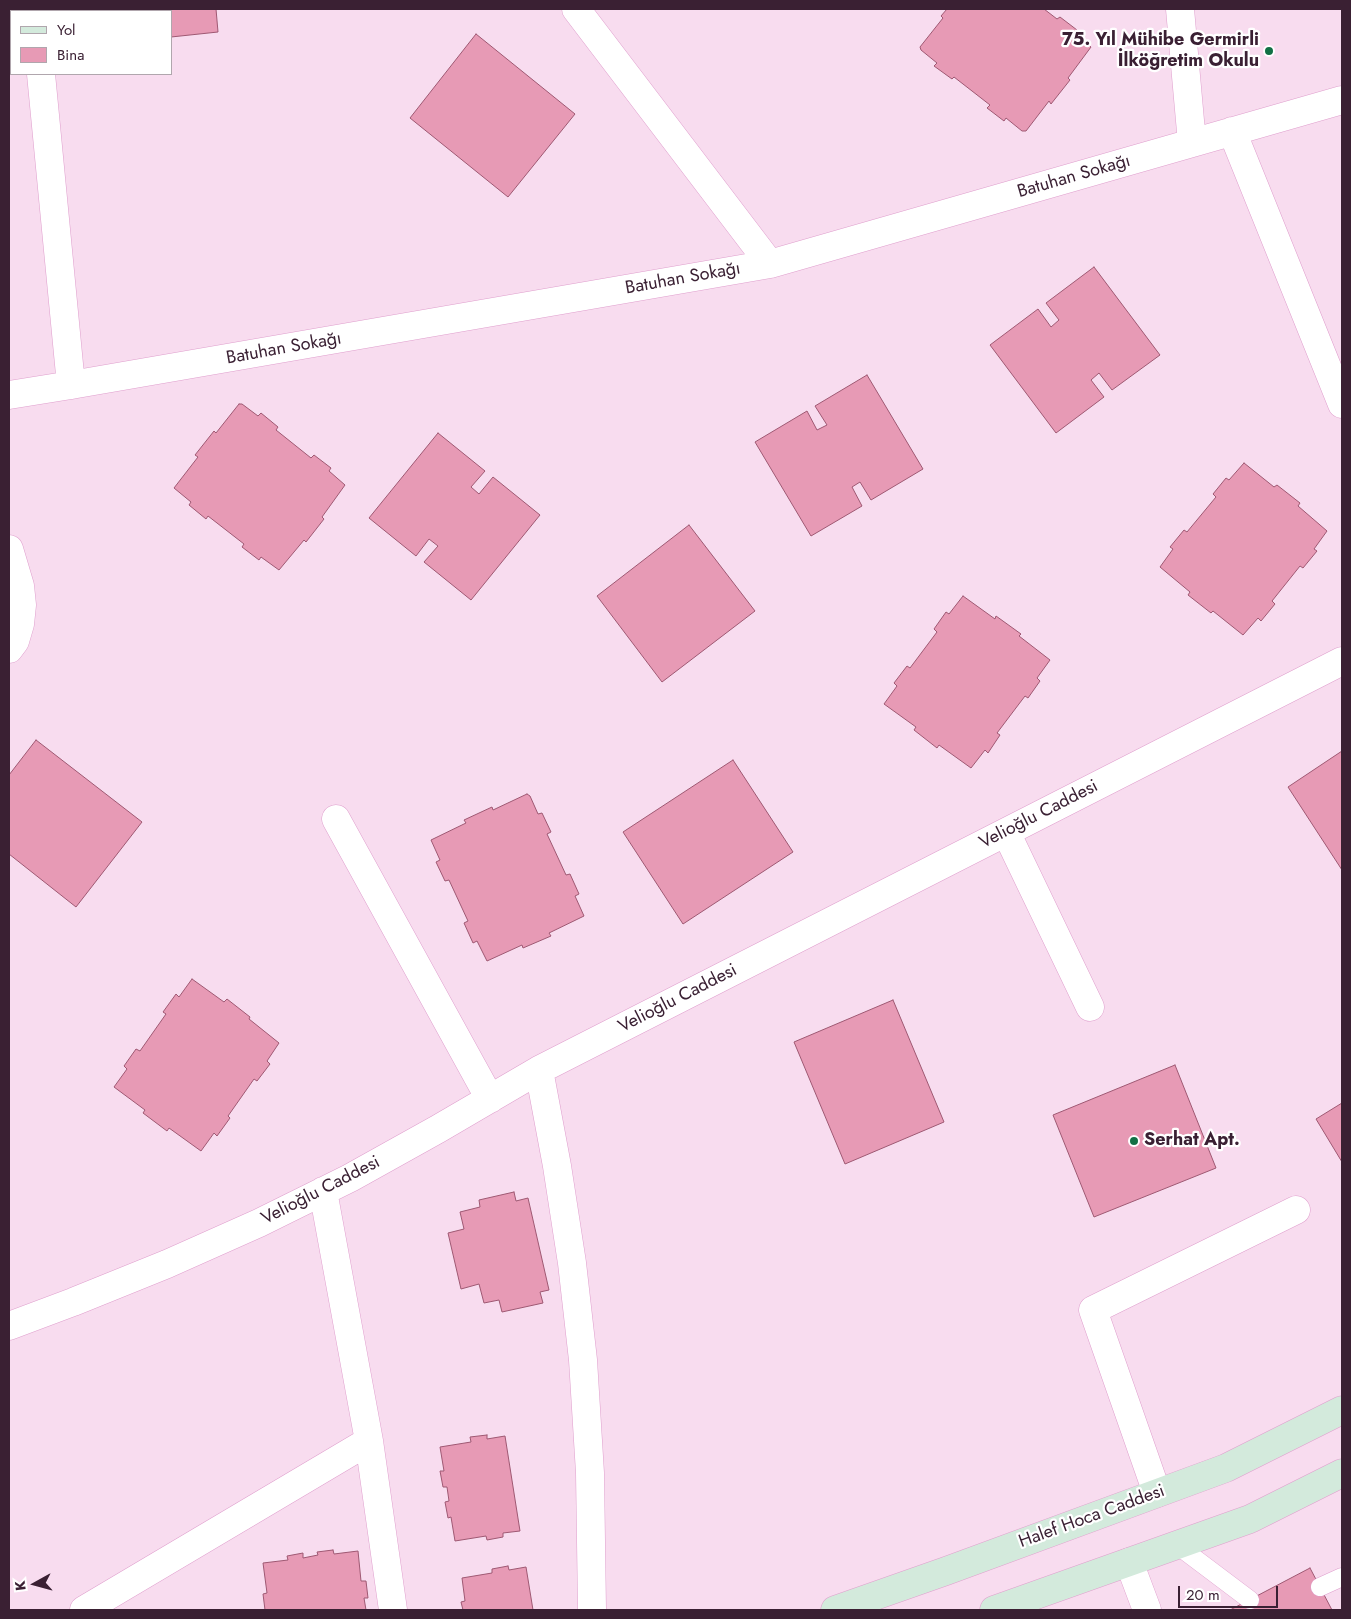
<!DOCTYPE html>
<meta charset="utf-8">
<style>
body{margin:0}
#map{position:relative;width:1351px;height:1619px;overflow:hidden;background:#f8dcef;font-family:Jost,sans-serif}
canvas{display:block}
.frame{position:absolute;inset:0;border:10px solid #3a2033;pointer-events:none}
.legend{position:absolute;left:10px;top:10px;width:162px;height:65px;box-sizing:border-box;background:#fff;border:1px solid #b0a6ad;margin:0;padding:6px 9px;list-style:none;font-size:15px;color:#3a2033}
.legend li{display:flex;align-items:center;gap:10px;height:25px}
.legend b{width:25px;border:1px solid #b0a6ad}
.north{position:absolute;left:10px;top:1559px;width:50px;height:50px;-webkit-text-stroke:4px #fff;paint-order:stroke;rotate:263deg;font-size:14px;font-weight:700;line-height:20px;text-align:center;color:#3a2033}
.north::after{content:'';display:block;margin:auto;width:18px;height:22px;background:#3a2033;clip-path:polygon(50% 0,100% 100%,50% 72%,0 100%)}
.scale{position:absolute;left:1178px;top:1586px;width:100px;height:22px;box-sizing:border-box;border:2px solid #3a2033;border-top:0;padding-left:6px;font-size:15px;line-height:18px;white-space:nowrap;color:#3a2033;-webkit-text-stroke:4px #fff;paint-order:stroke}
</style>
<div id="map">
<canvas width="1351" height="1619"></canvas>
<div class="frame"></div>
<ul class="legend">
<li><b style="height:6px;background:#d3eadc"></b>Yol</li>
<li><b style="height:14px;background:#e79ab5"></b>Bina</li>
</ul>
<div class="north">K</div>
<div class="scale">20 m</div>
</div>
<script>
const context = document.querySelector('canvas').getContext('2d');
context.lineJoin = 'round';
function fill(path, color) { context.fillStyle = color; context.fill(path, 'evenodd'); }
const toPath = rows => new Path2D(rows.map(r => 'M' + r).join(''));
function trace(path, color, width, dash) { context.strokeStyle = color; context.lineWidth = width; context.lineCap = dash ? 'butt' : 'round'; context.setLineDash(dash || []); context.stroke(path); }
function label(font, color, halo, rows, align = 'center') {
  context.font = font + ' Jost,sans-serif'; context.lineWidth = 4.5; context.setLineDash([]); context.textBaseline = 'middle'; context.strokeStyle = halo; context.fillStyle = color; for (const [text, x, y, turn = 0] of rows) {
    context.save(); context.translate(x, y); context.rotate((+turn || 0) * Math.PI / 180); context.textAlign = isNaN(turn) ? turn : align; if (halo) context.strokeText(text, 0, 0); context.fillText(text, 0, 0); context.restore();
  }
}
const building = toPath([
 [109,9,216,9,218,32,171,37,171,11,110,11,109,9],
 [947,9,1044,9,1057,19,1060,17,1077,30,1074,33,1091,47,1068,78,1070,80,1051,104,1049,101,1026,131,1022,131,1006,118,1004,121,987,108,990,105,954,77,952,79,934,66,937,63,921,50,920,47,943,18,941,16,947,9],
 [476,34,575,114,508,197,410,118,476,34],
 [1094,267,1160,355,1112,390,1099,373,1091,380,1104,397,1056,433,990,345,1038,309,1051,327,1059,320,1046,303,1094,267],
 [867,375,923,469,871,500,860,482,852,487,862,506,811,536,755,442,807,411,817,430,827,425,815,406,867,375],
 [239,404,242,404,258,416,261,413,278,427,276,430,311,458,314,455,331,468,329,471,345,485,322,517,324,519,306,542,304,540,279,570,261,557,259,560,242,547,244,544,208,516,206,519,189,505,191,502,174,488,198,457,195,455,214,431,216,433,239,404],
 [438,433,485,471,471,487,479,494,493,477,540,515,471,600,424,562,438,546,429,539,416,556,369,518,438,433],
 [1244,463,1274,487,1277,485,1300,503,1298,506,1327,531,1314,549,1317,551,1303,568,1300,566,1272,601,1275,604,1261,621,1258,618,1243,635,1213,611,1211,613,1188,595,1190,592,1160,567,1173,549,1170,547,1184,530,1187,532,1216,497,1213,494,1226,478,1229,480,1244,463],
 [689,525,755,611,662,682,597,596,689,525],
 [963,596,995,619,996,616,1021,634,1019,636,1050,660,1037,678,1040,681,1028,698,1025,696,997,733,1000,735,988,753,985,750,971,768,939,745,937,748,914,730,916,727,884,704,897,686,894,683,907,666,910,668,937,632,934,629,946,612,949,614,963,596],
 [36,740,142,822,76,907,9,854,9,775,36,740],
 [1342,751,1342,870,1288,787,1342,751],
 [733,760,793,852,683,924,623,832,733,760],
 [527,794,530,796,538,814,542,813,551,832,547,834,566,875,570,874,579,894,575,896,584,916,549,933,551,936,523,948,522,945,487,961,477,941,473,943,464,923,468,921,449,880,445,881,436,862,440,860,431,840,466,823,464,820,492,807,493,810,527,794],
 [192,979,224,1002,227,999,250,1017,249,1019,279,1043,267,1061,270,1064,257,1081,254,1079,228,1116,230,1118,217,1136,214,1133,201,1151,169,1128,167,1131,143,1113,145,1110,114,1087,127,1069,124,1066,136,1049,140,1051,166,1014,163,1012,176,994,179,997,192,979],
 [893,1000,944,1122,845,1164,794,1042,893,1000],
 [1175,1065,1216,1168,1094,1217,1053,1115,1175,1065],
 [1342,1103,1342,1162,1316,1119,1342,1103],
 [514,1192,516,1201,528,1198,549,1290,540,1292,543,1303,502,1312,499,1300,484,1303,479,1284,461,1289,448,1233,464,1229,460,1212,480,1207,479,1200,514,1192],
 [487,1435,487,1439,505,1436,520,1531,503,1533,503,1537,487,1540,486,1536,455,1541,451,1517,448,1518,445,1502,449,1501,447,1487,443,1487,440,1471,444,1471,440,1447,471,1442,470,1437,487,1435],
 [333,1550,334,1554,358,1551,361,1581,366,1581,368,1598,364,1598,366,1610,265,1610,263,1594,267,1593,263,1563,288,1560,287,1556,303,1553,303,1558,318,1555,317,1552,333,1550],
 [508,1566,509,1570,526,1567,533,1610,463,1610,461,1602,465,1601,462,1578,492,1573,492,1569,508,1566],
 [1310,1568,1332,1610,1230,1610,1310,1568]
]);
const lane = toPath([
 [1177,1545,1250,1600],
 [1320,1587,1342,1577]
]);
const street = toPath([
 [34,9,35,11],
 [576,9,770,264],
 [1180,9,1192,143],
 [41,74,71,385],
 [1232,131,1342,404],
 [9,395,71,385,770,264,1342,100],
 [9,549,20,586,22,605,20,624,15,641,9,649],
 [336,819,490,1099],
 [1006,832,1090,1007],
 [539,1070,557,1166,572,1263,583,1360,590,1473,592,1610],
 [323,1191,369,1441,393,1610],
 [9,1326,73,1302,167,1264,259,1223,350,1178,438,1129,539,1070,1342,661],
 [1157,1493,1093,1310,1296,1210],
 [1129,1562,1147,1610],
 [84,1610,369,1441]
]);
const secondary = toPath([
 [835,1610,946,1571,1226,1468,1342,1410],
 [994,1610,1250,1519,1342,1473]
]);
const markers = [
 [1269,51,5,"#117045"],
 [1134,1141,5,"#117045"]
];
const poiNames = [
 ["75. Yıl Mühibe Germirli",1259,41],
 ["İlköğretim Okulu",1259,62],
 ["Serhat Apt.",1144,1141,"left"]
];
const streetNames = [
 ["Batuhan Sokağı",1074,177,-16],
 ["Batuhan Sokağı",683,279,-10],
 ["Batuhan Sokağı",284,349,-10],
 ["Velioğlu Caddesi",1039,815,-27],
 ["Velioğlu Caddesi",678,999,-27],
 ["Velioğlu Caddesi",321,1191,-27],
 ["Halef Hoca Caddesi",1092,1517,-20]
];
fill(building, '#e79ab5');
trace(building, '#9e5872', 1);
trace(lane, '#df9fcd', 19);
trace(street, '#df9fcd', 29);
trace(secondary, '#df9fcd', 29);
trace(lane, '#fff', 18);
trace(street, '#fff', 28);
trace(secondary, '#d3eadc', 28);
for (const [x, y, r, color] of markers) { const dot = new Path2D(); dot.arc(x, y, r, 0, 2 * Math.PI); context.fillStyle = color; context.fill(dot); trace(dot, '#fff', 2); }
label('bold 18px', '#3a2033', '#fff', poiNames, 'right');
label('18px', '#3a2033', '#fff', streetNames);
</script>
